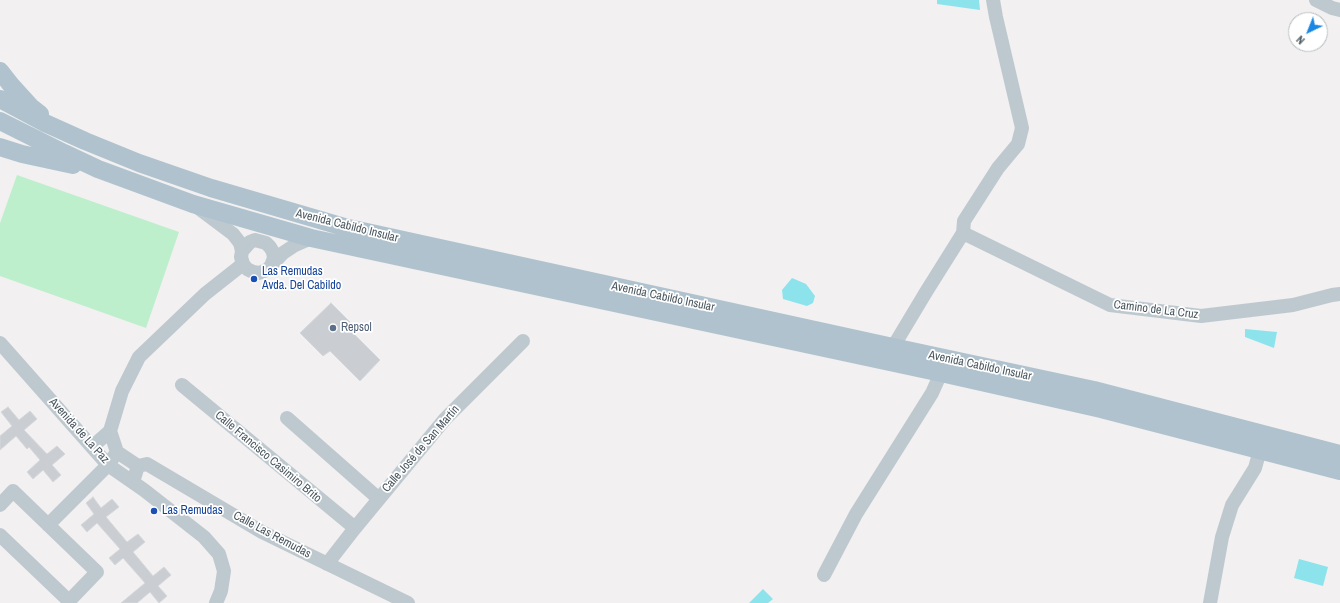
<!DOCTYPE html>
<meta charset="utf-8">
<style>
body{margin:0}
#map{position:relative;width:1340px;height:603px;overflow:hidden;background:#f2f0f0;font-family:"Archivo Narrow",sans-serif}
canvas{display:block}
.north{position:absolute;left:1288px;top:12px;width:40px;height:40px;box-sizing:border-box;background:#fff;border:1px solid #b6bbbe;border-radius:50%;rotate:223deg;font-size:11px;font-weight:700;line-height:16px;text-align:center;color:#48555d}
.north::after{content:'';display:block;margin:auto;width:14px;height:18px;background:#1987e3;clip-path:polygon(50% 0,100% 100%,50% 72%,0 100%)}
</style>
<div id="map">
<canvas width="1340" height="603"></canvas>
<div class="north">N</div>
</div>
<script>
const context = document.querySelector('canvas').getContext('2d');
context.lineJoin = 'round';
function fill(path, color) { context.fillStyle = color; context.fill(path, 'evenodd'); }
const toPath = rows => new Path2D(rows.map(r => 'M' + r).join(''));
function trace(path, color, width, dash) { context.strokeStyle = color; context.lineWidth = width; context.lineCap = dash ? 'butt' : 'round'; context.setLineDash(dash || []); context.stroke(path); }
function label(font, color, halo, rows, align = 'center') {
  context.font = font + ' "Archivo Narrow",sans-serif'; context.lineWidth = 3.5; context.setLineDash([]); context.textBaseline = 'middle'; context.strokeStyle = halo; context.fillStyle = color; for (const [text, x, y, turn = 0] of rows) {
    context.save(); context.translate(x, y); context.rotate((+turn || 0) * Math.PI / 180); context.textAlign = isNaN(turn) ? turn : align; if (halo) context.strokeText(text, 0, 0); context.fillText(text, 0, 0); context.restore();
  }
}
const green = toPath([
 [17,175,179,232,146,328,0,276,0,223]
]);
const water = toPath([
 [937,0,979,0,980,10,937,4],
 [792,278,806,284,815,296,813,303,807,306,783,299,782,290],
 [1245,329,1277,332,1274,348,1245,337],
 [1299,559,1328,567,1323,586,1294,578],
 [763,589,773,599,768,603,749,603]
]);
const building = toPath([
 [331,303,354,326,350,330,380,360,360,381,330,351,323,356,300,333,331,303],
 [8,407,19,420,30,411,37,419,24,430,47,454,57,446,65,454,52,465,61,475,53,482,43,470,33,479,27,472,40,460,29,447,27,449,16,436,0,450,0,436,12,426,1,412,8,407],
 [93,497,101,508,112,499,119,507,106,517,127,542,138,534,145,542,133,552,153,576,164,567,171,575,158,586,167,596,159,603,150,592,137,603,121,603,145,583,123,558,115,565,109,558,120,549,97,523,87,532,81,525,94,514,86,503,93,497]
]);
const minor = toPath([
 [1316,0,1332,8,1340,10],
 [197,207,233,234,240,243,242,251],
 [963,233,1110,305,1201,316,1293,305,1332,295,1340,294],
 [272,263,274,258,273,252,270,247,266,243,255,240,250,242,242,251,241,257,243,264,247,269,253,272,259,273,267,270,283,253,295,245,311,238],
 [0,343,108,465,144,490,204,537,219,554,224,571,221,591,216,603],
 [893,347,926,292,963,233,964,221,998,168,1018,144,1022,128,996,17,993,0],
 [182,385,355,528],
 [287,418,379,499],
 [110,431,117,452,138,466],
 [92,447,110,431,122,391,139,357,205,294,243,264],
 [133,482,138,466,147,464,262,532,408,603],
 [0,505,13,491,97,572,69,601,0,535],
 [48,525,108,465,117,452],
 [327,564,355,528,445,419,523,341],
 [824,575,856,514,932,393,941,373],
 [1210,603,1222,537,1232,505,1255,468,1260,450]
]);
const major = toPath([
 [0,71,11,85,31,107,40,114],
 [0,99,45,123,85,141,139,163,211,188,344,227,893,347,1094,390,1340,454],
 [0,121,64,153,98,169,193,204,311,238,941,373,1101,409,1340,471],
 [0,147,22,154,73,165]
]);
const markers = [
 [254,279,4,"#1a4fb4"],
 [333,328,4,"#5c6f8a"],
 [154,511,4,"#1a4fb4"]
];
const streetNames = [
 ["Avenida Cabildo Insular",347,226,14],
 ["Avenida Cabildo Insular",663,297,12],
 ["Camino de La Cruz",1156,310,7],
 ["Avenida Cabildo Insular",980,366,12],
 ["Avenida de La Paz",79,431,48],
 ["Calle José de San Martín",421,449,-49],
 ["Calle Francisco Casimiro Brito",268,457,40],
 ["Calle Las Remudas",272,535,28]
];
const transitNames = [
 ["Las Remudas",262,272],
 ["Avda. Del Cabildo",262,286],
 ["Las Remudas",162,511]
];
const serviceNames = [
 ["Repsol",341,328]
];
fill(green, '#beefcc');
fill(water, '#8ce3ec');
fill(building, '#caced2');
trace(building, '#d4d7db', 1);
trace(minor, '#bec9cf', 14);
trace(major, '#afc2ce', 18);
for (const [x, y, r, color] of markers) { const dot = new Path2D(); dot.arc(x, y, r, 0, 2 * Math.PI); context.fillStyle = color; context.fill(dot); trace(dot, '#fff', 1.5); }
label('12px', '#48555d', '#fff', streetNames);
label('12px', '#164399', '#fff', transitNames, 'left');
label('12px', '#4e5e75', '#fff', serviceNames, 'left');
</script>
